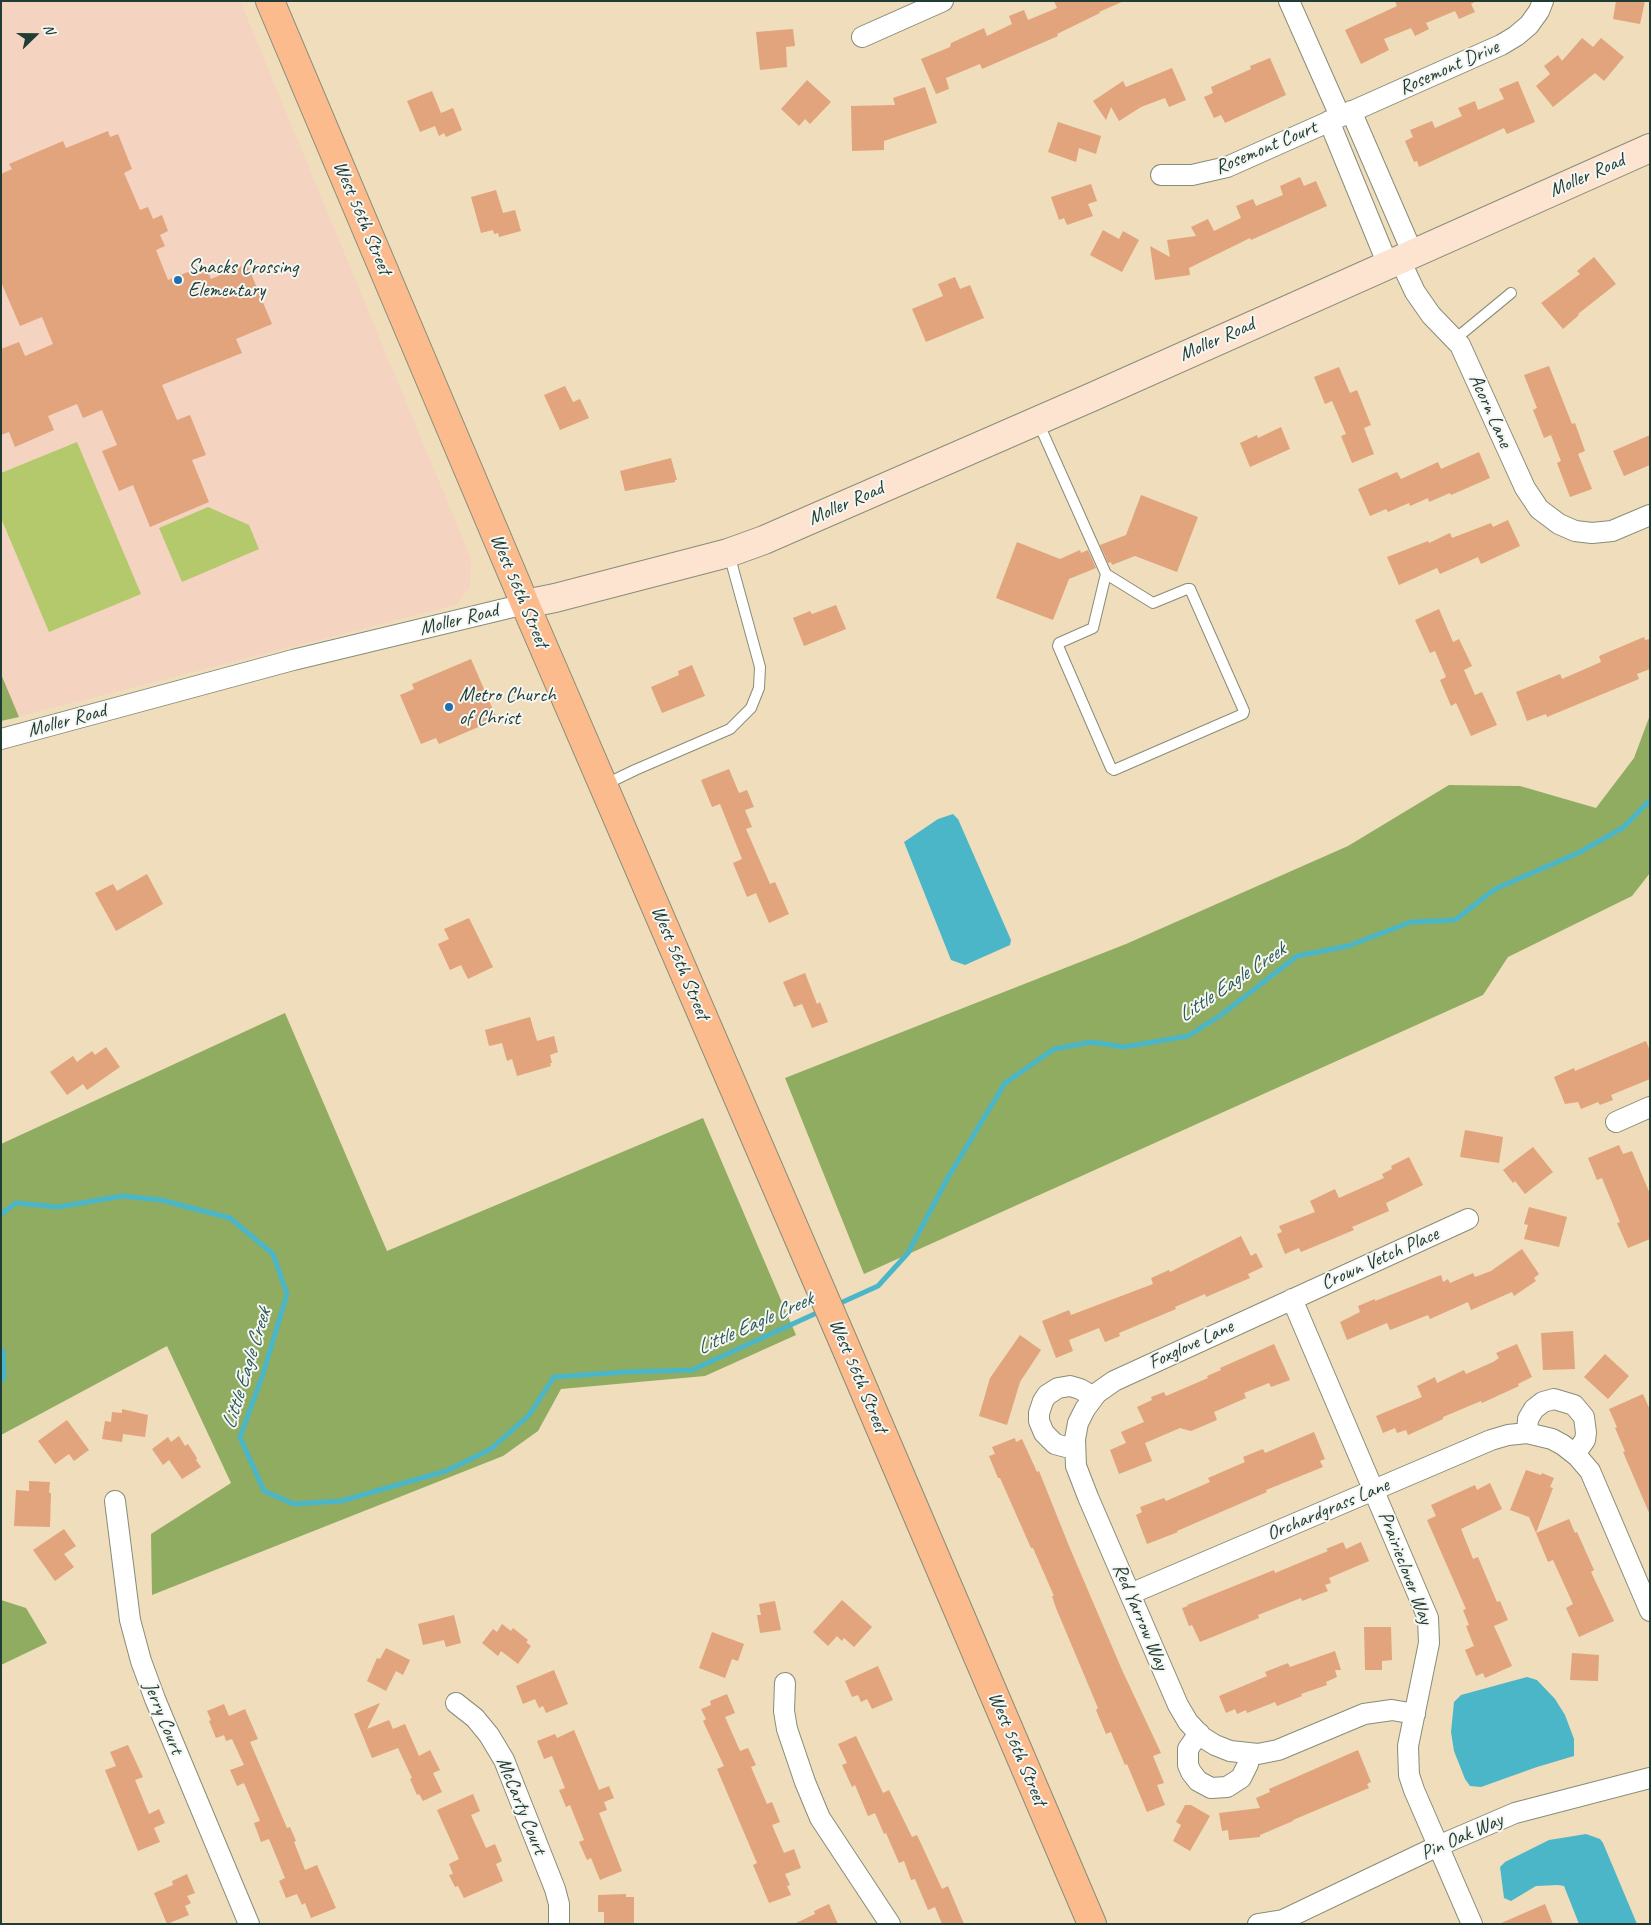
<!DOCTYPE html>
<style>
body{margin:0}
#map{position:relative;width:1651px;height:1925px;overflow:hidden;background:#efddbc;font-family:Caveat,sans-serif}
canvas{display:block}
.frame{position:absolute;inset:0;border:2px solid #1f3d34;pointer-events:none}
.north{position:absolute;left:10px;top:10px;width:50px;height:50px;-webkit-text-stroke:4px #f6f6f2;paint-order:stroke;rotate:68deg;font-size:14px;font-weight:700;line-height:20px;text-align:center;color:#1f3d34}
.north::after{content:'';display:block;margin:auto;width:18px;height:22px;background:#1f3d34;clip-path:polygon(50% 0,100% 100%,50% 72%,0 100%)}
</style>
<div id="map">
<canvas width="1651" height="1925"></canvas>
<div class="frame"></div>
<div class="north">N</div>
</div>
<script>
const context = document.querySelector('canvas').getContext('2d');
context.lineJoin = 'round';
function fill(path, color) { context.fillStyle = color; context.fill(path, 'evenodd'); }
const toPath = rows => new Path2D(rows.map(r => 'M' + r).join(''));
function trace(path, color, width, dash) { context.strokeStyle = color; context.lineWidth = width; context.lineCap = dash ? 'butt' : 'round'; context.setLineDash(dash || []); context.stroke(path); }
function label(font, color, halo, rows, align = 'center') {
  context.font = font + ' Caveat,sans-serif'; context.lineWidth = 4; context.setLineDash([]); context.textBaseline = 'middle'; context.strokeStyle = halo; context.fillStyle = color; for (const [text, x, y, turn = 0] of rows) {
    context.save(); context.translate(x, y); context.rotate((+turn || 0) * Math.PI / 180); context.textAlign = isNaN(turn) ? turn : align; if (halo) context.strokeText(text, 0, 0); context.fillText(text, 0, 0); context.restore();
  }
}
const built = toPath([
 [1,1,240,1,471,559,470,587,456,605,1,721]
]);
const green = toPath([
 [77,442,141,594,49,632,1,518,1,473],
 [208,507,249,525,259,549,182,582,159,528]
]);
const forest = toPath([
 [1,674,19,717,1,721],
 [1650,715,1650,873,1632,896,1508,957,1483,995,864,1274,785,1078,1126,944,1348,846,1449,785,1520,786,1596,808,1634,758],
 [285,1013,387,1251,703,1118,796,1335,705,1376,561,1389,538,1431,503,1456,152,1595,151,1534,231,1483,167,1346,1,1435,1,1144],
 [1,1600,26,1608,47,1643,1,1665]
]);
const water = toPath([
 [953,814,958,819,1011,940,1010,945,965,965,951,960,904,842,938,819],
 [1527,1677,1537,1680,1555,1699,1565,1715,1574,1739,1574,1756,1537,1767,1481,1787,1470,1786,1465,1779,1454,1751,1451,1732,1454,1702,1461,1695],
 [1586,1834,1600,1839,1603,1843,1637,1924,1579,1924,1564,1886,1558,1885,1536,1886,1511,1901,1504,1898,1500,1867,1505,1862,1549,1840]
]);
const stream = toPath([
 [1,1214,16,1203,58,1207,122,1196,161,1200,230,1218,273,1254,287,1294,263,1374,240,1437,264,1491,294,1504,341,1501,446,1471,491,1449,529,1415,554,1377,626,1372,692,1370,821,1311],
 [836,1305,878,1286,908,1253,947,1179,1005,1083,1054,1049,1092,1042,1124,1047,1188,1036,1221,1015,1297,956,1348,946,1411,922,1455,920,1495,889,1578,853,1624,827,1650,800],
 [1,1350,3,1351,4,1377,1,1381]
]);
const building = toPath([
 [1054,1,1124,1,1099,12,1100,13,1057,34,1058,36,982,69,980,64,946,78,949,89,936,94,921,59,950,47,951,43,984,28,987,36,1012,24,1009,16,1024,10,1028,20,1057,8],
 [1395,1,1476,1,1471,4,1475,12,1459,19,1455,11,1426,23,1429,29,1415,36,1411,28,1384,39,1389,50,1361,64,1345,30,1397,6],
 [1616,1,1645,1,1640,24,1613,19],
 [793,29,795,46,786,47,787,67,760,70,756,32],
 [1582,38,1593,47,1601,38,1624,57,1604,81,1595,73,1553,107,1536,86,1550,74,1544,66,1558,55,1562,61],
 [1270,58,1286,95,1225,123,1221,115,1214,118,1204,97,1213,93,1211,87,1251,69,1250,66],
 [1172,68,1186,100,1169,107,1165,98,1141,107,1119,121,1111,107,1106,120,1093,101,1123,81,1126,87],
 [807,80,831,102,810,124,805,119,799,126,781,109],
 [1518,81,1535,122,1507,134,1504,128,1419,167,1417,161,1414,162,1405,141,1413,137,1410,130,1432,121,1435,128,1462,116,1458,108,1475,101,1478,110,1504,99,1499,89],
 [925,87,937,123,884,141,884,150,852,151,851,106,895,105,893,98],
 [432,91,441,113,453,108,462,130,446,137,444,133,439,136,435,126,420,132,407,101],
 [1058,122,1101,136,1096,154,1079,148,1076,162,1048,152],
 [108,131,110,137,118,134,132,169,124,173,140,210,148,207,153,219,162,215,168,231,160,235,165,246,156,250,168,280,205,265,211,279,247,264,272,324,236,339,242,353,162,385,177,420,190,415,206,455,192,460,209,502,150,527,133,485,119,491,102,451,117,445,102,410,83,418,77,404,48,416,54,430,15,447,9,432,1,435,1,349,19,342,25,356,53,344,42,317,20,326,1,282,1,174,12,169,9,164,63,141,66,148],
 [1300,177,1304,186,1316,181,1327,206,1251,240,1250,238,1189,268,1190,275,1155,280,1150,246,1170,257,1167,240,1196,236,1191,227,1208,219,1214,231,1241,218,1236,206,1253,199,1256,206,1283,195,1280,186],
 [1091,184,1097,201,1088,204,1093,216,1067,225,1064,218,1059,220,1051,197],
 [496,190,503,213,515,210,521,231,499,237,498,233,494,234,493,230,481,233,471,197],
 [1103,230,1119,239,1123,231,1139,240,1122,272,1090,255],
 [1594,257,1616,284,1578,314,1579,315,1563,329,1541,303,1580,274,1577,271],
 [955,277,960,289,970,285,984,318,926,342,912,309,943,296,938,284],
 [1549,366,1572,424,1575,423,1585,451,1578,454,1592,489,1570,497,1557,463,1561,461,1551,435,1544,438,1533,410,1537,408,1524,375],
 [1339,367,1350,393,1357,390,1371,425,1364,428,1374,454,1352,463,1341,436,1346,434,1332,401,1325,404,1314,377],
 [565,386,573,402,580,399,589,418,560,430,544,395],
 [1281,427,1290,449,1250,467,1240,443,1257,435,1258,438],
 [1650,435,1650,465,1624,476,1613,451],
 [1479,452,1490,478,1451,495,1450,493,1429,502,1428,498,1410,506,1409,503,1388,512,1386,509,1370,516,1358,489,1397,472,1401,479,1438,462,1441,469],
 [671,458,677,480,675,480,675,482,625,491,620,471],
 [1141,495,1198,517,1177,572,1135,556,1112,565,1111,562,1108,563,1100,545,1126,535],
 [1508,520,1520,546,1481,564,1478,557,1440,574,1437,568,1399,585,1387,557,1428,541,1429,543,1450,533,1452,538,1491,523,1493,527],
 [1017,542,1060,559,1080,550,1081,553,1088,550,1096,568,1069,579,1053,620,996,598],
 [836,605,846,629,804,646,793,618,810,611,812,614],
 [1439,609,1453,642,1459,639,1472,666,1464,670,1475,695,1482,692,1497,725,1471,736,1456,703,1451,706,1440,680,1446,677,1435,651,1430,653,1415,620],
 [1644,637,1645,640,1650,639,1650,669,1637,674,1639,679,1547,717,1546,714,1527,721,1516,692,1560,674,1562,679,1601,662,1599,656],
 [471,659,497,719,439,744,436,738,421,744,400,695,414,689,412,684],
 [692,665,705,696,662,713,651,687,679,675,678,671],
 [729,769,739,793,747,790,754,807,745,810,752,827,746,829,770,884,775,882,789,914,769,923,756,893,747,897,733,863,742,859,720,804,712,807,701,780],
 [147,874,163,904,116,931,95,893,113,884,117,891],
 [469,918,493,967,468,979,461,965,450,970,438,944,449,939,444,929],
 [805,973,817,1004,820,1002,828,1022,812,1028,802,1004,794,1007,783,982],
 [530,1017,537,1041,554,1036,558,1052,550,1055,552,1063,550,1063,551,1066,517,1076,512,1059,507,1061,502,1043,489,1046,485,1030],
 [1646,1041,1650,1051,1650,1079,1611,1095,1613,1100,1600,1105,1598,1102,1581,1109,1578,1102,1565,1104,1554,1077,1574,1068,1575,1071],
 [106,1047,120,1067,87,1090,83,1084,67,1095,50,1072,73,1056,77,1062,92,1051,95,1055],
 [1465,1130,1503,1137,1499,1163,1460,1157],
 [1619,1145,1623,1154,1632,1151,1650,1194,1650,1239,1628,1248,1617,1223,1620,1222,1602,1178,1597,1180,1588,1158],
 [1533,1147,1553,1172,1525,1194,1515,1181,1513,1183,1503,1170],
 [1409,1157,1423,1185,1386,1203,1389,1211,1352,1227,1354,1230,1301,1252,1299,1248,1285,1254,1277,1234,1282,1232,1279,1226,1315,1212,1310,1201,1335,1189,1339,1198,1384,1178,1382,1174,1392,1169,1391,1166],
 [1529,1207,1567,1217,1559,1247,1524,1239,1528,1225,1524,1224],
 [1241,1236,1251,1256,1256,1253,1263,1267,1248,1274,1250,1278,1206,1297,1205,1294,1175,1307,1176,1309,1119,1333,1120,1336,1105,1342,1099,1328,1069,1340,1073,1351,1056,1358,1042,1321,1069,1310,1071,1315,1153,1284,1151,1278,1169,1270,1170,1272],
 [1522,1249,1539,1274,1534,1278,1536,1281,1514,1296,1512,1292,1471,1310,1468,1302,1430,1319,1428,1315,1390,1330,1387,1323,1347,1340,1340,1322,1360,1312,1358,1306,1375,1299,1375,1301,1441,1275,1443,1282,1448,1279,1450,1283,1473,1273,1475,1277,1491,1271],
 [1573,1331,1575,1369,1543,1370,1541,1333],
 [1020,1335,1041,1350,1020,1382,1007,1425,979,1416,990,1378],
 [1274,1344,1290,1380,1271,1387,1269,1383,1244,1393,1246,1398,1214,1412,1217,1420,1191,1431,1180,1428,1145,1443,1152,1461,1119,1474,1110,1450,1126,1443,1121,1432,1144,1422,1137,1407,1152,1400,1151,1397,1164,1392,1166,1396,1208,1378,1207,1376,1221,1370,1220,1368],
 [1517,1344,1532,1377,1518,1384,1519,1386,1482,1403,1481,1401,1443,1417,1443,1419,1408,1435,1406,1430,1397,1433,1395,1428,1383,1433,1376,1416,1422,1397,1417,1386,1435,1377,1437,1383,1464,1370,1466,1374,1493,1362,1499,1358,1496,1353],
 [1605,1354,1629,1376,1608,1399,1584,1377],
 [1643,1394,1650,1410,1650,1515,1623,1452,1625,1451,1615,1428,1617,1427,1609,1409],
 [122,1409,148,1415,145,1437,123,1434,122,1442,102,1439,105,1421,111,1422,112,1412,122,1413],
 [67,1420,89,1450,74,1461,69,1454,55,1464,38,1441],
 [1314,1432,1325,1459,1320,1461,1323,1467,1266,1490,1267,1492,1177,1531,1178,1532,1147,1544,1136,1515,1142,1512,1140,1507,1164,1498,1166,1501,1210,1482,1208,1478,1245,1462,1243,1457,1263,1449,1265,1453],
 [179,1436,185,1446,188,1444,197,1458,196,1460,201,1467,182,1479,169,1460,163,1465,152,1449,168,1437,171,1442],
 [1015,1438,1016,1442,1022,1439,1037,1472,1039,1471,1069,1546,1122,1670,1161,1753,1153,1756,1164,1783,1157,1785,1165,1805,1147,1812,1127,1764,1125,1765,1111,1732,1106,1734,1096,1710,1098,1708,1056,1608,1052,1596,1054,1596,1033,1548,1031,1548,1000,1478,998,1478,989,1456,995,1454,992,1447],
 [1526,1470,1541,1475,1542,1473,1554,1478,1550,1487,1553,1488,1536,1533,1529,1517,1510,1510],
 [29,1481,50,1482,49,1493,51,1493,50,1527,14,1526,16,1490,29,1491],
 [1490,1483,1502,1509,1461,1529,1473,1559,1478,1557,1497,1602,1500,1601,1508,1620,1494,1626,1512,1666,1485,1678,1483,1673,1476,1676,1465,1650,1474,1646,1466,1626,1469,1625,1463,1610,1466,1609,1427,1520,1436,1516,1431,1505,1475,1485,1477,1490],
 [1569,1519,1575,1533,1577,1532,1594,1570,1591,1572,1614,1621,1579,1637,1566,1608,1573,1604,1553,1560,1548,1562,1536,1533],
 [64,1529,76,1546,64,1554,74,1567,55,1581,33,1550],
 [1343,1542,1346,1549,1361,1542,1369,1561,1329,1578,1331,1583,1325,1585,1328,1591,1302,1601,1301,1598,1258,1615,1259,1618,1200,1642,1192,1625,1189,1626,1182,1608,1188,1606,1187,1605,1274,1570,1275,1573,1328,1551,1326,1549],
 [842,1600,872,1627,854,1647,844,1638,842,1641,837,1636,828,1646,813,1632],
 [775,1601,781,1630,760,1633,757,1615,761,1615,759,1604],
 [454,1615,461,1643,446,1647,444,1640,423,1645,418,1624],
 [502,1624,511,1631,513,1628,528,1640,526,1642,531,1646,518,1664,501,1651,498,1656,482,1643,493,1629,497,1632],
 [1364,1627,1391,1627,1392,1660,1382,1661,1382,1670,1365,1670],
 [712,1632,744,1644,738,1661,732,1659,725,1678,699,1668],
 [386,1648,410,1660,403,1675,396,1671,386,1691,367,1681,377,1658,380,1659],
 [1335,1651,1341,1670,1335,1670,1337,1677,1326,1682,1327,1685,1301,1694,1302,1696,1277,1706,1275,1702,1247,1713,1246,1710,1237,1714,1235,1709,1226,1713,1219,1696,1267,1676,1265,1672,1288,1663,1290,1667],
 [1572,1653,1599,1655,1598,1681,1570,1680],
 [878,1666,893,1700,872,1709,867,1699,861,1702,858,1695,852,1697,845,1681],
 [554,1670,568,1704,546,1713,543,1706,539,1708,535,1699,523,1704,516,1686],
 [727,1694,735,1713,725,1717,740,1751,748,1748,756,1765,751,1767,767,1804,772,1802,780,1822,772,1825,784,1853,794,1849,801,1868,785,1874,790,1885,787,1886,791,1895,769,1903,753,1865,757,1863,717,1769,724,1766,703,1721,706,1719,701,1709,711,1705,710,1701],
 [380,1703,367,1729,389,1720,393,1729,405,1724,419,1756,430,1750,440,1770,433,1773,442,1792,423,1801,419,1794,417,1795,410,1779,412,1778,398,1748,372,1758,354,1714],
 [224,1704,229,1716,245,1709,258,1739,250,1742,287,1828,290,1827,296,1841,294,1842,305,1870,317,1865,336,1908,311,1918,305,1903,302,1905,297,1894,286,1898,279,1881,285,1878,269,1839,261,1842,254,1823,260,1821,244,1783,237,1786,230,1770,244,1765,232,1739,226,1741,224,1735,216,1738,209,1721,211,1720,207,1711],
 [574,1730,599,1790,609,1786,614,1798,604,1802,607,1810,599,1813,622,1871,600,1880,591,1858,587,1860,579,1842,584,1840,570,1805,566,1807,559,1790,565,1788,552,1756,544,1759,537,1741,555,1734,557,1738],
 [856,1736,883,1793,889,1790,912,1837,917,1835,942,1889,948,1886,964,1924,942,1924,935,1907,928,1910,915,1879,911,1880,904,1861,899,1863,886,1833,884,1834,875,1813,868,1816,855,1785,852,1787,842,1765,847,1763,838,1744],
 [128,1745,143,1777,135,1780,149,1814,159,1809,165,1823,154,1828,160,1842,138,1851,105,1770,116,1766,110,1752],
 [1358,1750,1371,1782,1367,1784,1369,1788,1293,1820,1293,1821,1260,1835,1260,1837,1229,1840,1228,1830,1222,1831,1219,1813,1260,1808,1256,1798,1270,1792,1269,1789],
 [473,1794,480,1811,471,1815,486,1848,495,1844,502,1861,496,1864,503,1881,464,1898,458,1886,455,1887,449,1875,453,1874,449,1864,459,1859,437,1810],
 [1185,1805,1191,1805,1210,1816,1190,1851,1173,1841,1181,1825,1176,1822],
 [187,1874,195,1893,187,1896,191,1903,185,1906,189,1915,167,1924,154,1893,173,1885,172,1881],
 [626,1894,626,1897,634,1897,634,1924,604,1924,604,1912,598,1912,598,1895],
 [829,1904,838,1924,794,1924,815,1914,814,1911],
 [1545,1904,1553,1924,1499,1924]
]);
const lane = toPath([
 [1454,340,1511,293],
 [1038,422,1106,574,1153,603,1187,589,1190,589,1244,711,1243,714,1114,770,1111,768,1058,646,1059,643,1093,628,1106,574],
 [604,785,635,770,730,729,751,708,759,688,760,667,729,554]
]);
const street = toPath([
 [1289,1,1340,116],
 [862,37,943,1],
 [1351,111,1413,254],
 [1329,121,1388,265],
 [1161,175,1192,175,1227,167,1501,45,1516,36,1529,25,1539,11,1543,1],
 [1400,260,1415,292,1431,315,1460,345,1525,488,1539,509,1559,524,1575,531,1592,533,1612,531,1650,515],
 [1,739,293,660,525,604],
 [1616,1122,1650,1107],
 [1292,1299,1428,1618,1429,1643,1408,1746,1409,1775,1414,1790,1472,1924],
 [1527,1433,1528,1419,1534,1409,1543,1402,1554,1399,1574,1405,1584,1417,1586,1433,1585,1440,1575,1454],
 [1075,1446,1066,1447,1055,1444,1044,1433,1039,1421,1039,1413,1043,1401,1047,1395,1058,1388,1070,1386,1080,1389,1094,1397],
 [115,1501,130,1620,141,1661,155,1699,249,1924],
 [1130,1594,1491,1440,1508,1435,1527,1433,1552,1439,1563,1445,1577,1456,1590,1471,1650,1611],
 [785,1683,784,1711,787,1729,805,1782,820,1818,890,1924],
 [456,1703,475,1718,489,1735,504,1760,555,1889,559,1904,559,1924],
 [1415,1714,1392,1710,1364,1714,1278,1750,1258,1754,1230,1751,1215,1745,1202,1737,1188,1722,1178,1705,1088,1497,1076,1466,1075,1439,1078,1423,1085,1409,1097,1393,1114,1381,1468,1219],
 [1199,1733,1188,1749,1188,1765,1191,1772,1198,1781,1211,1788,1227,1787,1241,1778,1248,1764,1248,1754],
 [1258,1924,1283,1920],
 [1279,1924,1283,1920,1438,1846,1515,1813,1650,1778]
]);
const secondary = toPath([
 [525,604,555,598,728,553,764,540,1092,397,1650,148]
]);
const primary = toPath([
 [270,1,525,604,846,1348,1092,1924]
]);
const markers = [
 [178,280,5,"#1f6fb2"],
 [449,707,5,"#1f6fb2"]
];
const streetNames = [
 ["Rosemont Drive",1449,68,-24],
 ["Rosemont Court",1266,148,-23],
 ["Moller Road",1587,176,-24],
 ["West 56th Street",362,218,67],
 ["Moller Road",1217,340,-24],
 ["Acorn Lane",1490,411,66],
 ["Moller Road",846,504,-24],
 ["West 56th Street",519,591,67],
 ["Moller Road",459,620,-14],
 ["Moller Road",67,721,-15],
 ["West 56th Street",680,963,67],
 ["Crown Vetch Place",1380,1259,-24],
 ["Foxglove Lane",1191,1345,-25],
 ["West 56th Street",858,1376,67],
 ["Orchardgrass Lane",1328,1510,-23],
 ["Prairieclover Way",1405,1568,69],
 ["Red Yarrow Way",1140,1617,67],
 ["Jerry Court",163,1718,68],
 ["West 56th Street",1017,1749,67],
 ["McCarty Court",521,1806,68],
 ["Pin Oak Way",1462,1837,-24]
];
const poiNames = [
 ["Snacks Crossing",188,268],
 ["Elementary",188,291],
 ["Metro Church",459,696],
 ["of Christ",459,719]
];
const waterNames = [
 ["Little Eagle Creek",1232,983,-34],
 ["Little Eagle Creek",755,1324,-24],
 ["Little Eagle Creek",247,1369,-73]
];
fill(built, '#f5d3c1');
fill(green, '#b4c86c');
fill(forest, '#8fac60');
fill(water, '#4cb6c9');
trace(stream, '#4cb6c9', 5);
fill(building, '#e1a47c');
trace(lane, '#878d78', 12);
trace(street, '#878d78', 22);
trace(secondary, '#878d78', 30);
trace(primary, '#878d78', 30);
trace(lane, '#fff', 10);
trace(street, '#fff', 20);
trace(secondary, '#fde4d1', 28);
trace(primary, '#fbbb8d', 28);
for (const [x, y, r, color] of markers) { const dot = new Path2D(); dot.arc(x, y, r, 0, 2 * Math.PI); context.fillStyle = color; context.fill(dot); trace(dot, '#f6f6f2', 2); }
label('20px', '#1f3d34', '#f6f6f2', streetNames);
label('20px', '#1f3d34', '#f6f6f2', poiNames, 'left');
label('italic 21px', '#2a5b59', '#f6f6f2', waterNames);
</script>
